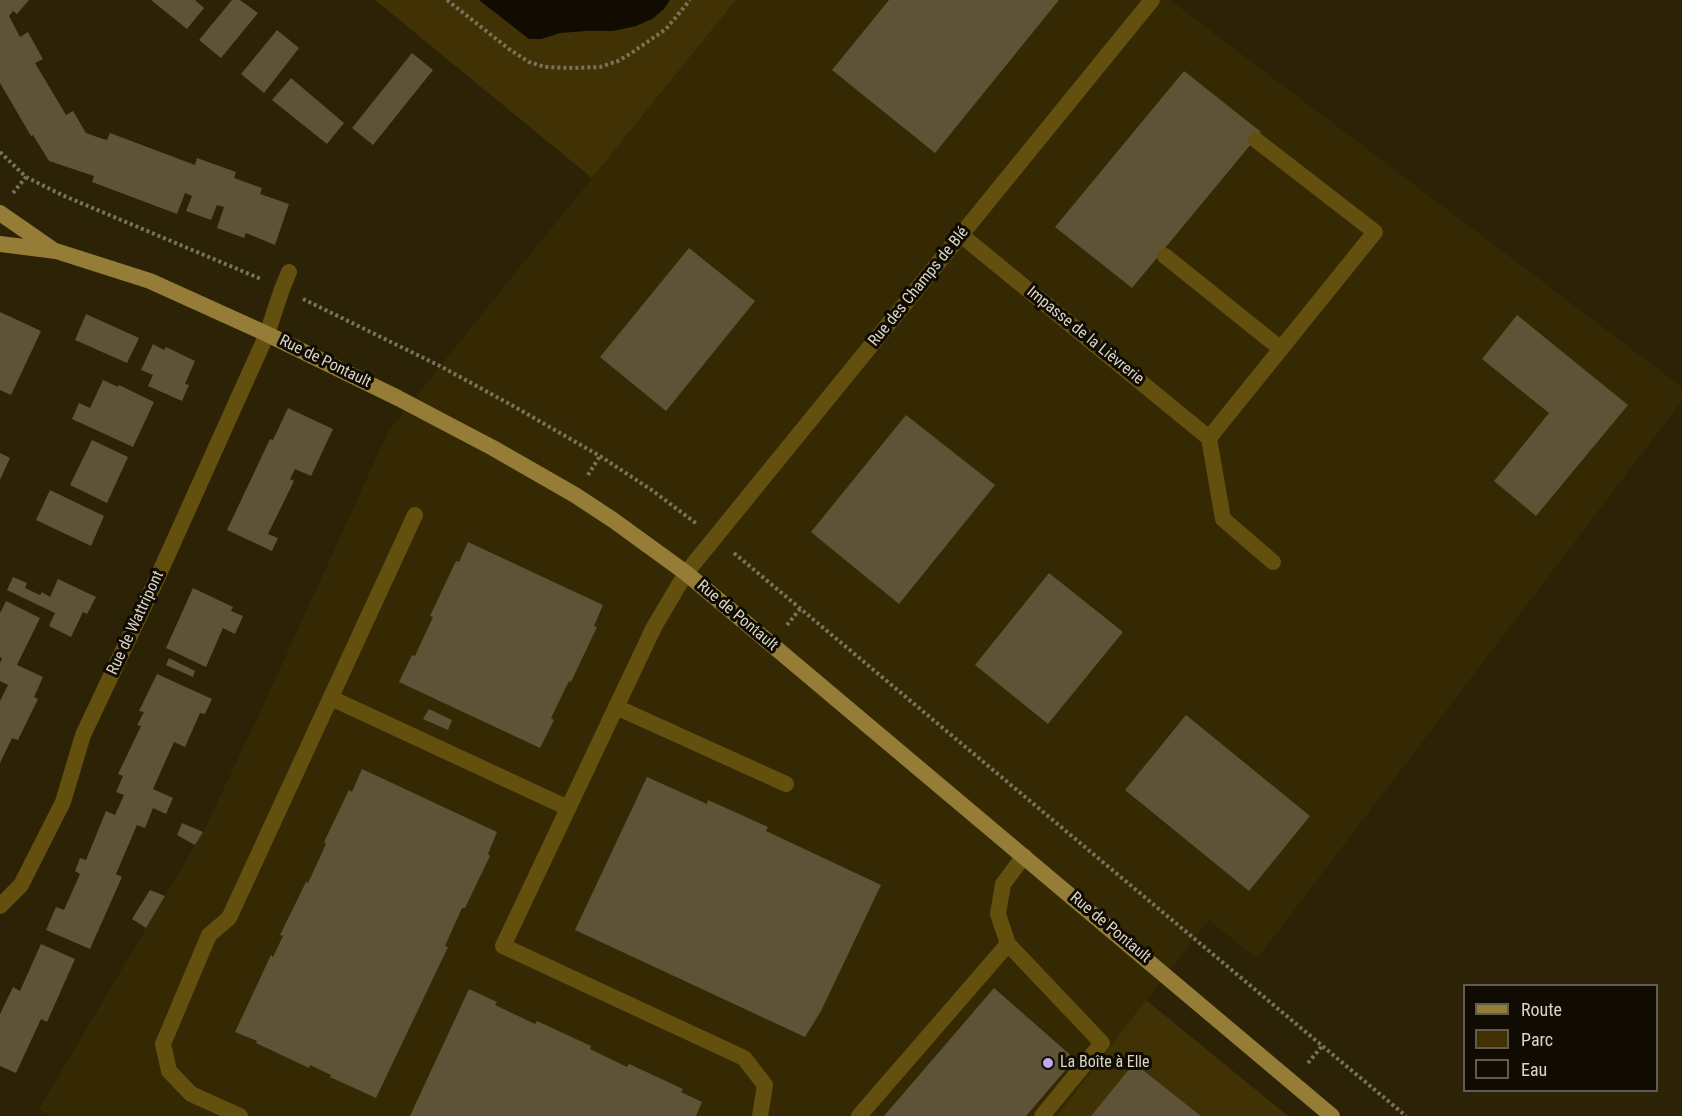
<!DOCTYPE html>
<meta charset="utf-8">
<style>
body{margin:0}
#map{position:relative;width:1682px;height:1116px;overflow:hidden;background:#2c2206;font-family:"Roboto Condensed",sans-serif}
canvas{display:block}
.legend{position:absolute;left:1463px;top:984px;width:195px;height:108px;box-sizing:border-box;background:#100c03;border:2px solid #615c51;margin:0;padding:8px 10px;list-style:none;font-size:18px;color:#dbd5c5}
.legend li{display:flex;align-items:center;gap:12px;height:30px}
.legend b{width:30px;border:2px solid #615c51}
</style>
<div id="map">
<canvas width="1682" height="1116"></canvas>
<ul class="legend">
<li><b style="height:8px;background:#957d38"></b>Route</li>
<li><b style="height:16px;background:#403204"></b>Parc</li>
<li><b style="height:16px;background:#100c02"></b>Eau</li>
</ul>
</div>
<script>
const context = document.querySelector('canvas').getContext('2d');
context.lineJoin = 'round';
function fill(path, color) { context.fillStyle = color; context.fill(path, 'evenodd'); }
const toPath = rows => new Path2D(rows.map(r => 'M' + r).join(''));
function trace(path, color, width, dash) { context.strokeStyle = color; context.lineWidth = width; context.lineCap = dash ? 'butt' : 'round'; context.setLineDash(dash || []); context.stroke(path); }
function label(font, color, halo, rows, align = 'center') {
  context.font = font + ' "Roboto Condensed",sans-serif'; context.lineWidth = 6; context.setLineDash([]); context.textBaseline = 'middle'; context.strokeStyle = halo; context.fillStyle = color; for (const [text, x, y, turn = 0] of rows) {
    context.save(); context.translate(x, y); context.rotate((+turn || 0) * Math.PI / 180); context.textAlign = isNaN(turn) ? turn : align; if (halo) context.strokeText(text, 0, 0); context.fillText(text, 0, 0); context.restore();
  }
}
const built = toPath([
 [736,0,1170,0,1682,387,1682,401,1257,959,1209,920,1057,1116,51,1116,39,1109,203,832,261,710,388,432,440,366]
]);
const green = toPath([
 [375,0,736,0,592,178],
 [1146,1000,1288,1116,1201,1116,1134,1063,1091,1116,1057,1116]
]);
const water = toPath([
 [479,0,670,0,664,9,652,19,636,26,613,31,586,31,560,33,541,39,529,39]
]);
const building = toPath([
 [0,0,29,0,17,14,13,11,9,16,20,37,28,32,43,59,35,63,66,115,73,111,86,133,100,138,107,140,110,133,195,165,197,158,236,172,234,178,262,188,260,194,289,204,275,245,246,233,244,238,217,228,224,207,217,205,211,220,186,211,192,196,185,193,177,214,92,182,94,176,49,161,33,135,31,136,0,83],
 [151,0,195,0,204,8,187,29],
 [232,0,240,0,258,13,221,58,199,40],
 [889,0,1059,0,935,153,832,70],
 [277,30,299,48,264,93,241,74],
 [412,53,433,70,373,145,352,128],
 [1184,71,1261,132,1132,288,1055,227],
 [291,78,344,123,327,144,272,100],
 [689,248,755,301,666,411,600,357],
 [0,312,41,331,11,395,0,390],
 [86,314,139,338,127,363,75,340],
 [1517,315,1628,405,1536,516,1494,481,1549,413,1482,359],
 [153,344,164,350,166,347,195,361,185,384,189,385,182,401,148,386,153,375,141,370],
 [103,380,118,387,119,385,154,402,133,447,72,419,79,403,90,408],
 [288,408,333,429,311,476,295,469,290,479,294,481,268,534,278,538,272,551,227,530,270,439,273,440],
 [906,415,995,485,899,604,811,532],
 [92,440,128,457,107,503,70,485],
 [0,453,10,458,0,480],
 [50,490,104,516,91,546,36,520],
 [468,542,603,605,594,626,597,627,571,682,569,681,551,718,554,720,540,748,399,682,412,655,415,656,433,617,430,616,456,561,459,562],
 [1049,573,1123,632,1048,724,975,665],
 [13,577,27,583,25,588,40,595,42,592,50,597,58,579,96,597,87,614,83,612,71,637,49,626,55,613,7,590],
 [193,588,233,607,231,611,243,616,235,634,223,628,206,667,166,648],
 [6,601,40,618,17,665,43,677,34,697,38,699,18,740,12,738,0,763,0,701,8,685,0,681,0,663,2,658,0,657,0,613],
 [169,658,195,671,193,677,166,665],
 [157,674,212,699,205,714,200,713,185,747,174,742,153,789,173,798,166,814,153,808,145,828,137,825,116,874,122,877,90,949,46,930,56,907,64,910,80,874,75,871,80,858,86,860,106,811,115,815,124,795,116,792,123,776,118,774,141,726,137,725,144,712,139,711],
 [429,709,452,720,448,730,423,719],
 [1186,715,1310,816,1249,891,1125,790],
 [362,769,497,832,488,854,490,856,465,908,462,908,445,946,448,947,376,1098,330,1077,331,1075,310,1065,309,1068,256,1043,257,1041,235,1032,271,955,273,957,283,936,280,935,306,882,308,883,326,844,324,842,349,790,352,792],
 [647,777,707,804,708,800,768,827,766,831,881,885,821,1011,805,1037,575,930],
 [182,823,203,832,195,845,177,835],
 [150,890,165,896,146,928,132,919],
 [41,944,75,959,47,1022,41,1019,16,1073,0,1066,0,1014,13,987,20,991],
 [994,988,1075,1059,1026,1116,884,1116],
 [469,989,497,1002,495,1005,535,1024,537,1021,591,1046,590,1049,627,1067,629,1064,683,1089,681,1092,702,1102,696,1116,410,1116],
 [1134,1063,1201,1116,1091,1116]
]);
const path = toPath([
 [447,0,509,49,529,62,545,67,573,68,600,67,618,61,630,54,666,29,690,0],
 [0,152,26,177,62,195,261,279],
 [13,193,26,177],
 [303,299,440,366,515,407,600,456,653,491,697,524],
 [588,475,600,456],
 [734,553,1406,1116],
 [787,625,800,609],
 [1308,1063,1322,1046]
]);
const service = toPath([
 [1256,140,1375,232,1209,438,1223,519,1273,562],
 [1165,256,1281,349],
 [267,334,282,289,289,272],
 [686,573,654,627,503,946,744,1058,765,1085,760,1116],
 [331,698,568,808],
 [616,707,786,784],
 [1008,944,1102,1043,1042,1116],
 [240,1116,191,1094,169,1071,163,1044,209,935,229,918,415,515],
 [859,1116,1008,944,998,914,1003,884,1024,856]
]);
const minor = toPath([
 [961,235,1209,438],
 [686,573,1152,0],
 [0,906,21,885,63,802,83,735,155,583,267,334]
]);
const primary = toPath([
 [0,213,52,249],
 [0,244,56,251,150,281,267,334,398,398,493,448,575,495,613,520,686,573,771,644,1332,1116]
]);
const markers = [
 [1048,1063,6,"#c3a7f2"]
];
const streetNames = [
 ["Rue des Champs de Blé",919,287,-51],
 ["Impasse de la Lièvrerie",1085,336,39],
 ["Rue de Pontault",325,362,26],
 ["Rue de Pontault",737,616,40],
 ["Rue de Wattripont",136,623,-65],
 ["Rue de Pontault",1110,928,40]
];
const poiNames = [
 ["La Boîte à Elle",1060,1063]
];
fill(built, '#352903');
fill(green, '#403204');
fill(water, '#100c02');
fill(building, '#5e5336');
trace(path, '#7a725c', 4, [3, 3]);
trace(service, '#63500f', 16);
trace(minor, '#63500f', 16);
trace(primary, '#957d38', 16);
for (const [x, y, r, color] of markers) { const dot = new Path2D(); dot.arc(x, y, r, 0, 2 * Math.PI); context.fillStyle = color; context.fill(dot); trace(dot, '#100c03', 2); }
label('16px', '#dbd5c5', '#100c03', streetNames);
label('16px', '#dbd5c5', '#100c03', poiNames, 'left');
</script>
